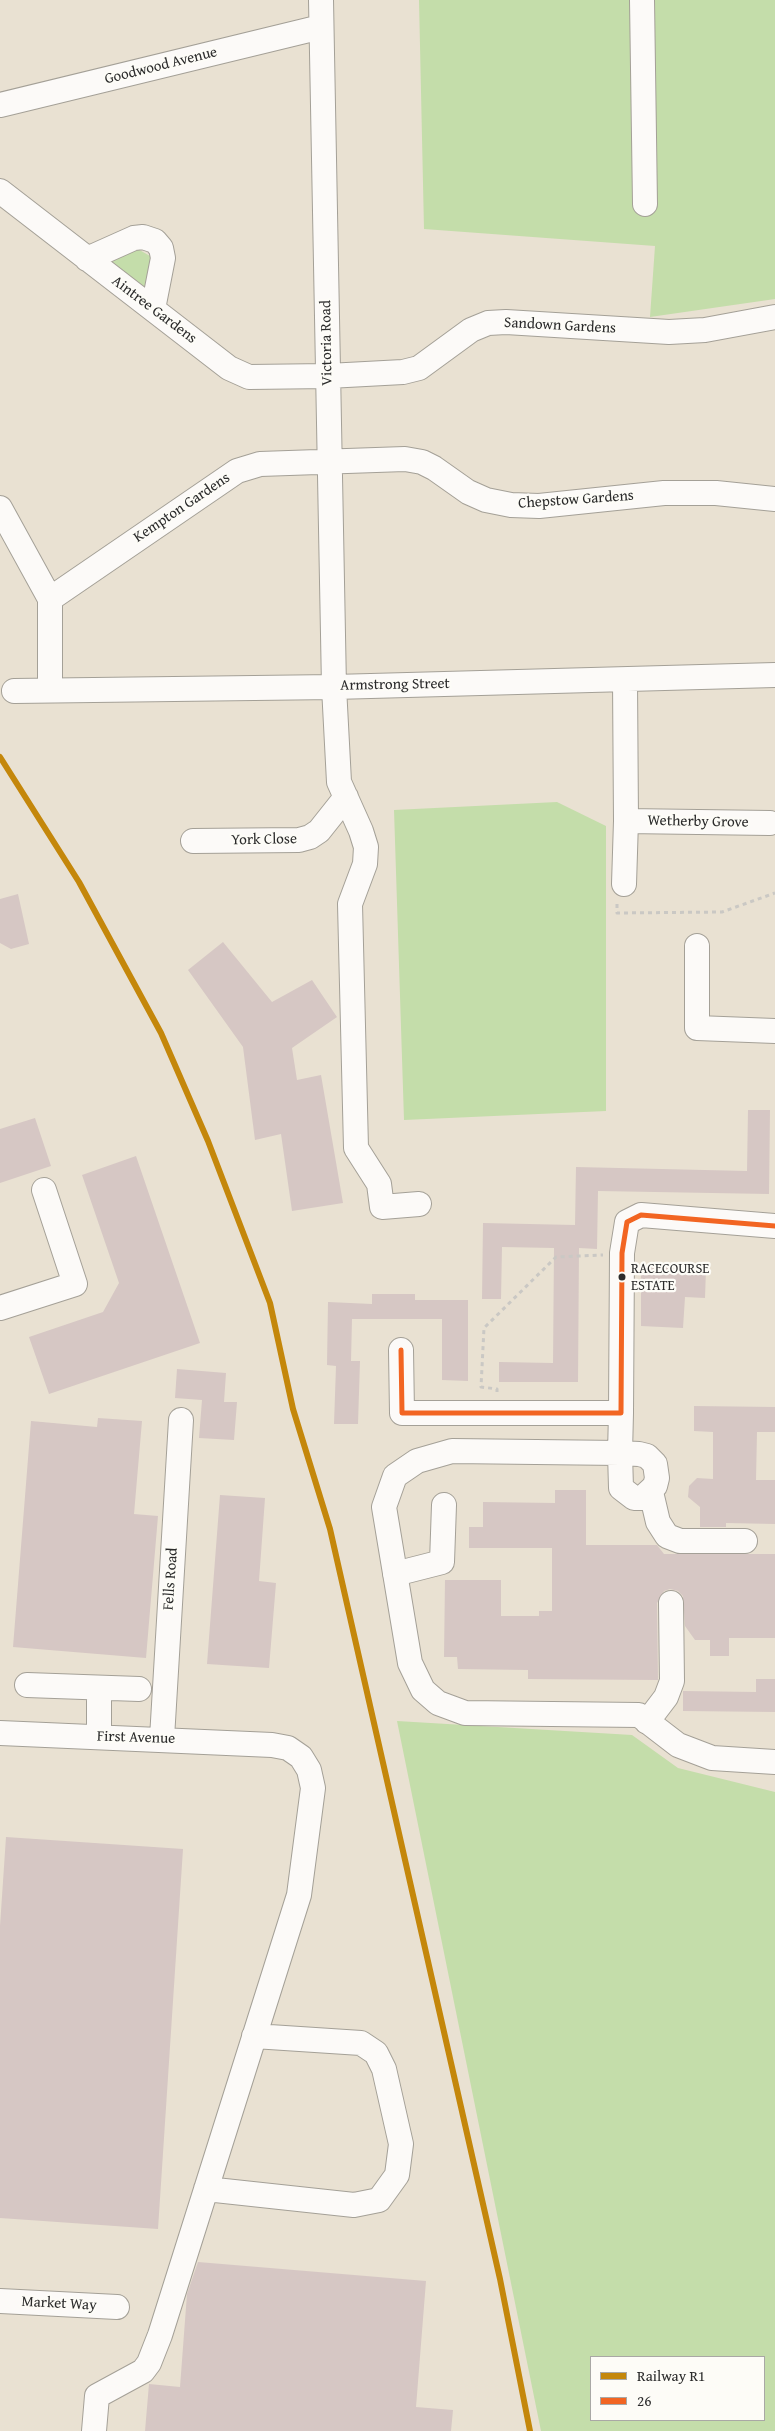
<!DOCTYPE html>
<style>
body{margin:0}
#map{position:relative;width:775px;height:2431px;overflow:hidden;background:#e9e1d2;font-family:"Gentium Book Plus",serif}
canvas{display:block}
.legend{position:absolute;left:590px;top:2356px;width:175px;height:65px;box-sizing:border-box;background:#fdfcf7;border:1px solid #a9a8a5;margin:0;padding:6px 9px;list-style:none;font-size:15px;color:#2b2b2b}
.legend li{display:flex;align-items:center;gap:10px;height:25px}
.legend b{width:25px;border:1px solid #a9a8a5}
</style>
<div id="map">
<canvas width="775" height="2431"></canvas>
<ul class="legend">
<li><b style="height:6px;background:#c4870b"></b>Railway R1</li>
<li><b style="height:6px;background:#f26522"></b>26</li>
</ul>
</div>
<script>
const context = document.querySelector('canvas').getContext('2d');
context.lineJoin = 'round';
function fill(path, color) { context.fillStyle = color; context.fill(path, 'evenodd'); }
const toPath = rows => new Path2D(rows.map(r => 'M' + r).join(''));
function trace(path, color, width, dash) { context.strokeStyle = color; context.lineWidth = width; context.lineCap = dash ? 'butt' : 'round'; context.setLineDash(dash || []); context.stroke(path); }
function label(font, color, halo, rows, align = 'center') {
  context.font = font + ' "Gentium Book Plus",serif'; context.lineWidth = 4.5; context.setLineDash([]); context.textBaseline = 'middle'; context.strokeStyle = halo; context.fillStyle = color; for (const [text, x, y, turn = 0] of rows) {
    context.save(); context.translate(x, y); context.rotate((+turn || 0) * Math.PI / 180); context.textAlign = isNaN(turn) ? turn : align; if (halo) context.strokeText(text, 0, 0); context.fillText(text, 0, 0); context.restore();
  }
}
const green = toPath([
 [419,0,775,0,775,299,650,317,655,246,424,229],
 [136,248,150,256,153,272,145,295,109,268,113,256],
 [557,802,606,826,606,1111,404,1120,394,810],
 [397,1721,632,1735,678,1768,775,1792,775,2431,541,2431],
 [591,2357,764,2357,764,2420,591,2420]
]);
const building = toPath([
 [18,894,29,944,11,949,0,943,0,899],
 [223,942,272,1002,312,980,337,1017,292,1048,297,1080,321,1075,343,1203,292,1211,281,1134,255,1140,243,1047,188,970],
 [748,1110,770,1110,769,1194,598,1191,597,1249,579,1248,578,1382,499,1382,499,1362,553,1363,554,1248,502,1247,501,1299,482,1299,483,1223,575,1225,576,1167,747,1171],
 [35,1118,51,1166,0,1183,0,1129],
 [136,1156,200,1343,49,1394,29,1337,103,1312,119,1283,82,1175],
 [641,1266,706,1268,705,1298,685,1297,683,1328,641,1326],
 [372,1294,415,1294,415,1300,468,1300,468,1381,442,1380,442,1319,352,1319,351,1361,360,1361,358,1424,334,1424,336,1366,327,1365,328,1302,372,1304],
 [177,1369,226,1373,224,1402,237,1402,234,1440,199,1438,202,1400,175,1398],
 [694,1406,775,1407,775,1432,757,1432,756,1480,775,1480,775,1524,726,1523,726,1527,700,1527,700,1507,688,1497,689,1486,697,1478,713,1479,713,1432,694,1431],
 [98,1418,142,1421,134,1514,158,1516,146,1658,13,1647,31,1421,97,1427],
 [555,1490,586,1490,586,1545,657,1545,664,1554,775,1554,775,1638,729,1638,729,1656,710,1656,710,1640,695,1640,685,1626,683,1596,678,1591,670,1589,664,1591,657,1603,658,1680,528,1679,528,1670,458,1669,457,1657,444,1657,445,1580,501,1580,501,1616,539,1616,539,1611,552,1611,552,1548,469,1548,469,1527,483,1527,483,1502,555,1503],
 [220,1495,265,1498,259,1581,276,1583,269,1668,207,1664],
 [756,1679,775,1679,775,1712,683,1711,683,1691,756,1692],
 [6,1837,183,1849,158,2229,0,2218,0,1926],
 [198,2262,426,2281,416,2407,453,2410,451,2431,145,2431,149,2384,180,2387,187,2294]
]);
const path = toPath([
 [617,904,617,913,722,912,775,893],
 [497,1392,497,1389,481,1387,484,1328,556,1257,603,1255]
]);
const minor = toPath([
 [321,0,334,687,339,782,361,831,366,847,365,864,350,904,356,1148,379,1184,382,1207,419,1204],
 [642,0,645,204],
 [0,105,321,27],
 [0,191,229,368,249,377,328,376,403,372,419,368,471,330,488,323,506,322,669,332,705,330,775,317],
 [87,259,134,238,143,237,155,241,161,248,163,258,153,309],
 [0,508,50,599,50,688],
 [50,599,237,471,260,464,405,459,422,462,434,468,468,492,486,500,511,505,539,506,664,493,716,493,775,499],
 [14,691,334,687,775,675],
 [626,821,770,823],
 [193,841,299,840,310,837,319,831,346,797],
 [624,884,626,821,625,680],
 [697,946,697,1028,775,1031],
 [0,1308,75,1284,44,1190],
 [401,1350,402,1413,621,1413,622,1253,627,1222,641,1215,775,1226],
 [621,1413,620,1453,452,1451,417,1461,395,1476,384,1507,410,1663,423,1690,438,1703,465,1713,639,1715,678,1745,712,1758,775,1762],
 [620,1453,639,1454,647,1456,655,1464,657,1478,655,1486,642,1498,634,1498,621,1488,620,1453],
 [651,1492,658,1522,667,1536,680,1541,745,1541],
 [395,1574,442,1562,444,1505],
 [27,1685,139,1689],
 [647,1722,666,1697,672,1681,671,1603],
 [0,1733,272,1745,288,1748,301,1757,309,1770,313,1788,299,1895,160,2335,149,2363,143,2371,97,2396,94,2431],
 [99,1736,99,1688],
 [162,1738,181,1420],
 [206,2189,354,2205,379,2200,397,2175,401,2144,384,2069,376,2053,361,2043,254,2036],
 [0,2301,117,2307]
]);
const bus1 = toPath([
 [401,1350,402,1413,621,1413,622,1253,627,1222,641,1215,775,1226]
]);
const rail1 = toPath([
 [0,757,79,882,161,1033,208,1141,270,1303,293,1409,330,1529,500,2279,530,2431]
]);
const markers = [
 [622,1277,4.5,"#2b2b2b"]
];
const busNames = [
 ["RACECOURSE",631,1269],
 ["ESTATE",631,1286]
];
const streetNames = [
 ["Goodwood Avenue",161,66,-14],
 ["Aintree Gardens",154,310,37],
 ["Sandown Gardens",560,326,3],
 ["Victoria Road",327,343,-91],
 ["Chepstow Gardens",576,500,-4],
 ["Kempton Gardens",182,508,-34],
 ["Armstrong Street",395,685,-1],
 ["Wetherby Grove",698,822,1],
 ["York Close",264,840,-1],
 ["Fells Road",171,1579,-86],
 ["First Avenue",136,1738,2],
 ["Market Way",59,2304,3]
];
fill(green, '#c4ddaa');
fill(building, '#d6c7c4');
trace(minor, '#a4a097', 26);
trace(path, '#cac8c4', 3, [4, 4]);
trace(minor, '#fcfaf8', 24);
trace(bus1, '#f26522', 5);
trace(rail1, '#c4870b', 6);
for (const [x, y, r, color] of markers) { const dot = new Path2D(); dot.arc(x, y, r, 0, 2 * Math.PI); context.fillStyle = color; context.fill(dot); trace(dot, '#fdfcf7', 2); }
label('14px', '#2b2b2b', '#fdfcf7', busNames, 'left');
label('15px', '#2b2b2b', '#fdfcf7', streetNames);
</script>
